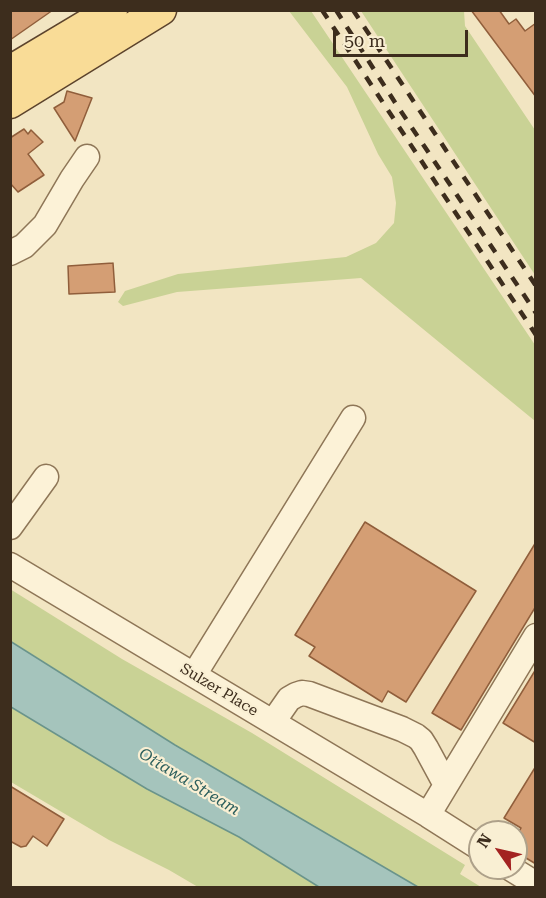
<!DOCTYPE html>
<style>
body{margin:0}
#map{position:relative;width:546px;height:898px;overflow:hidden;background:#f2e5c2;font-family:"Roboto Serif",serif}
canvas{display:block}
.frame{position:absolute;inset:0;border:12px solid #3d2d1d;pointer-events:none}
.north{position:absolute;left:468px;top:820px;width:60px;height:60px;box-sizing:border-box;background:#f9efd3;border:2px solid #aea18a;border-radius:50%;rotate:304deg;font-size:16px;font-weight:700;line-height:24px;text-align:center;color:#3d2d1d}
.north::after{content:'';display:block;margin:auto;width:21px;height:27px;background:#a32321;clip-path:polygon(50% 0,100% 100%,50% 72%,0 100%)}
.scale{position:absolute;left:333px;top:30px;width:135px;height:27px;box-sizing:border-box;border:3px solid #3d2d1d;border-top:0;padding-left:8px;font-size:18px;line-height:21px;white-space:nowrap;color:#3d2d1d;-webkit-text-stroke:4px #f9efd3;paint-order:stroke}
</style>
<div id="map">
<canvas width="546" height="898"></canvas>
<div class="frame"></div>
<div class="north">N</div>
<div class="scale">50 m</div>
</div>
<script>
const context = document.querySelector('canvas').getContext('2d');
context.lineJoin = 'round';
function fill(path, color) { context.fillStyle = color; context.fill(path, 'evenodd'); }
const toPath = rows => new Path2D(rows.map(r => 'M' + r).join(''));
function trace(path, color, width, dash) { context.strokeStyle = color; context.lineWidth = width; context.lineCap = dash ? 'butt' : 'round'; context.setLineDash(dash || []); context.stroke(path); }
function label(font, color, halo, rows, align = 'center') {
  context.font = font + ' "Roboto Serif",serif'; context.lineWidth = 4.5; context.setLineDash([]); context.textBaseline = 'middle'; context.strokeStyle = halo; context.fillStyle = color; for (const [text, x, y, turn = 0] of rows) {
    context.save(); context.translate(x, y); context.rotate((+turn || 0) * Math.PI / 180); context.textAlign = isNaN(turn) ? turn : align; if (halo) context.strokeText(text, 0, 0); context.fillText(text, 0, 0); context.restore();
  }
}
const green = toPath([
 [289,11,311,11,535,345,535,421,361,278,177,292,123,306,118,302,125,291,178,274,346,257,376,243,394,223,396,203,392,177,378,154,347,87],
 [361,11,464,11,465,26,535,130,535,275],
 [10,589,122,659,252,733,465,865,460,874,481,887,418,887,175,745,11,641],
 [10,707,151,790,239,837,319,887,198,887,169,870,109,840,11,782]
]);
const water = toPath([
 [10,641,175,745,418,887,319,887,239,837,147,789,11,707,10,641]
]);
const building = toPath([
 [10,10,53,10,10,40,10,10],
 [471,10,499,10,509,24,516,19,525,31,536,23,536,97,471,10],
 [67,91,92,98,75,141,54,108,64,102,67,91],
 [24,129,28,134,31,130,43,142,28,154,44,175,18,192,10,183,10,138,24,129],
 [113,263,115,292,69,294,68,266,113,263],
 [365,522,476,591,406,702,388,691,382,702,309,656,315,647,295,635,365,522],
 [536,542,536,606,461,730,432,713,536,542],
 [536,669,536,743,503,723,536,669],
 [536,766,536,864,516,852,516,836,521,828,504,818,536,766],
 [10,786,64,819,47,846,33,836,26,846,21,847,10,841,10,786]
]);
const minor = toPath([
 [10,253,24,246,45,225,72,179,87,157],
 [10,527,46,477],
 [10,565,428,815,480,848],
 [194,675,353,418],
 [273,722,289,699,296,695,302,693,309,694,402,729,416,736,421,740,426,748,446,785],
 [428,815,536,636],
 [510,868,536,884]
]);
const major = toPath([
 [10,71,112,10],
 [10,103,161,10]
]);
const rail = toPath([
 [322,10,536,335],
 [336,10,396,104,536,313],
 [353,10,536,286]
]);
const streetNames = [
 ["Sulzer Place",219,690,31]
];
const waterNames = [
 ["Ottawa Stream",189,782,31]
];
fill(green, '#c9d295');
fill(water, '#a5c4bc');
trace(water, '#6a948b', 1.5);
fill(building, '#d49e74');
trace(building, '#905e3b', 1.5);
trace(minor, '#8e7657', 27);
trace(major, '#5c432c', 33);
trace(minor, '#fcf2d7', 24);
trace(major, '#f9dc97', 30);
trace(rail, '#3d2d1d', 4.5, [10, 10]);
label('15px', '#3d2d1d', '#f9efd3', streetNames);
label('italic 16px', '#2b5e5c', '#f9efd3', waterNames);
</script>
